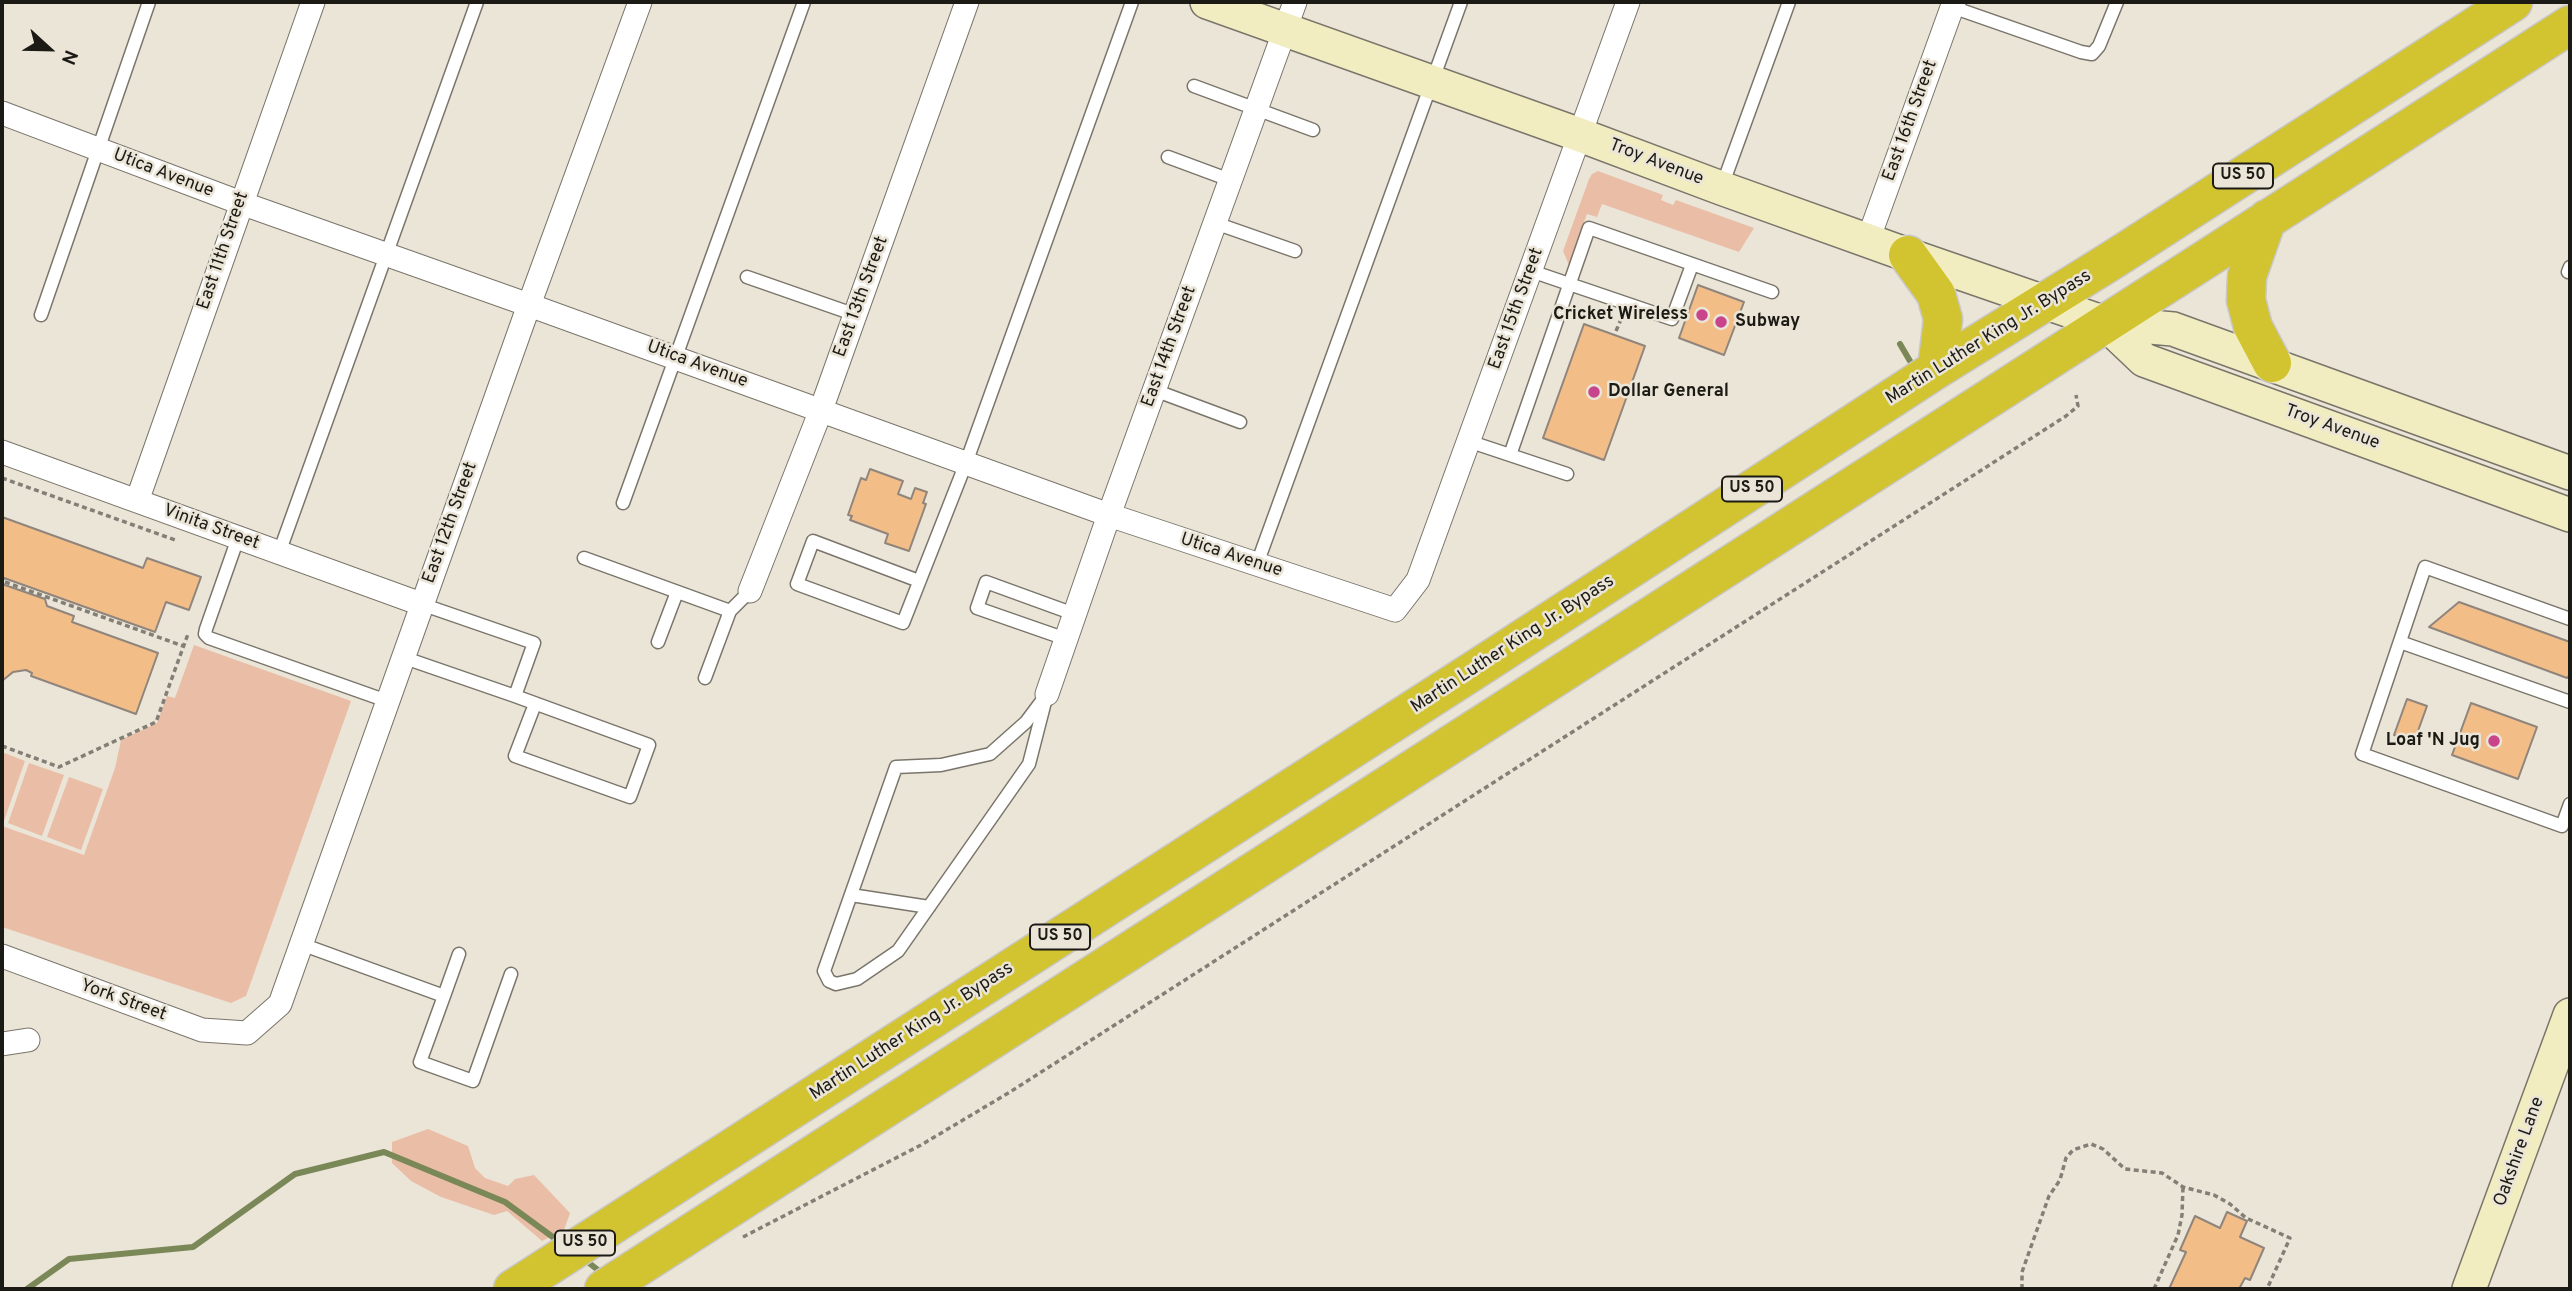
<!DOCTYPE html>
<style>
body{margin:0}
#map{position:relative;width:2572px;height:1291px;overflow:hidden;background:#ebe5d8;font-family:Overpass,sans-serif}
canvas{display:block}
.frame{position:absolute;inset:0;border:4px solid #1c1a15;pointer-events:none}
.north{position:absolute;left:14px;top:14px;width:70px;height:70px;-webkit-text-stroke:5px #ebe5d8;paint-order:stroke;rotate:112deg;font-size:19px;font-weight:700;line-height:28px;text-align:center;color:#1c1a15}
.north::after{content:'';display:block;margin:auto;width:24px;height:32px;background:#1c1a15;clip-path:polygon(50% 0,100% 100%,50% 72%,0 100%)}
</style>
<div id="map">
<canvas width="2572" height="1291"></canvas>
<div class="frame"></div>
<div class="north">N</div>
</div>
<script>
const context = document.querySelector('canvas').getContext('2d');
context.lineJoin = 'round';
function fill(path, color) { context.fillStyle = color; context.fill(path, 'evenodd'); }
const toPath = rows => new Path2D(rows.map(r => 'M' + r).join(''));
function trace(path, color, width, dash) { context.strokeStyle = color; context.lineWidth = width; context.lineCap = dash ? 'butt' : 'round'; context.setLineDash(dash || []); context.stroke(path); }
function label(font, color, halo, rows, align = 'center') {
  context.font = font + ' Overpass,sans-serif'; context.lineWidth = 5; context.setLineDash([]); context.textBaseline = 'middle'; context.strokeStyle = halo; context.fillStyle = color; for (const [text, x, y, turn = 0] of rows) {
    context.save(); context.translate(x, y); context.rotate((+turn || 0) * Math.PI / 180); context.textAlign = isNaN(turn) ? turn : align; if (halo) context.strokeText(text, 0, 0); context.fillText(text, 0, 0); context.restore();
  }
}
const green = toPath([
 [1598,171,1663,195,1661,200,1673,205,1676,200,1754,228,1739,252,1602,204,1597,217,1587,214,1569,265,1563,251,1589,179,1592,174],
 [194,645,351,701,246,996,231,1003,2,927,2,826,84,855,115,768,121,740,157,723,167,696,175,698],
 [2,752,25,761,4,821,2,821],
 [29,763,64,775,42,836,8,823],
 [69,777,103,789,81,850,47,837],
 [428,1129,468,1146,475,1168,485,1178,508,1186,515,1179,534,1175,570,1213,564,1230,542,1241,507,1211,494,1215,441,1197,411,1181,392,1163,392,1142]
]);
const stream = toPath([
 [1900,344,1910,361],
 [584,1259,603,1274],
 [27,1289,69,1259,193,1247,295,1174,384,1152,505,1202,561,1243]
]);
const building = toPath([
 [1698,285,1744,302,1724,355,1679,338,1698,285],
 [1584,324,1645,346,1604,460,1543,438,1584,324],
 [870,469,903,481,898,494,911,499,915,488,927,492,923,503,926,504,909,551,885,543,888,534,850,520,852,516,848,515,861,478,866,480,870,469],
 [2,517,143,568,147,558,201,577,189,610,166,602,155,632,4,578,2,584,45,599,47,606,74,616,72,622,158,653,136,714,31,676,32,673,26,670,13,672,2,681,2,517],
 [2459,602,2570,642,2570,675,2567,678,2429,627,2459,602],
 [2407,699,2427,706,2414,742,2394,735,2407,699],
 [2471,703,2537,727,2518,779,2452,755,2471,703],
 [2227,1212,2247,1221,2240,1237,2264,1248,2250,1280,2245,1278,2239,1289,2169,1289,2186,1252,2180,1250,2195,1216,2220,1228,2227,1212]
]);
const path = toPath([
 [1616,331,1622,317],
 [2,478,178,541],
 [5,582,183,646],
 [2,746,59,767,156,722,188,634],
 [743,1237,921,1145,1010,1092,2066,416,2078,406,2076,395],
 [2022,1289,2022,1272,2049,1196,2060,1180,2066,1158,2073,1150,2091,1144,2103,1149,2125,1169,2162,1173,2183,1187,2214,1195,2230,1204,2246,1218,2290,1238,2267,1289],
 [2154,1289,2178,1235,2182,1215,2183,1187]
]);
const lane = toPath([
 [1952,7,2081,52,2092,54,2099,46,2117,2],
 [1194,86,1313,130],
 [1168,157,1230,180],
 [1722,186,1789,2],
 [1215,223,1295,251],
 [2570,267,2568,272,2570,272],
 [1531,271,1672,319,1692,265],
 [747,277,856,315],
 [41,315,149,2],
 [1154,390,1240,422],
 [1468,441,1567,474],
 [1510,455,1589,228,1772,292],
 [623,503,804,2],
 [238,538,206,629,205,634,209,638,387,701],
 [279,553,477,2],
 [584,558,730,611],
 [1257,564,1461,2],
 [919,581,813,541,797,584,903,623,966,463,1132,2],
 [2570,619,2425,567,2362,754,2562,826,2570,804],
 [1066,639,977,608,986,582,1074,614],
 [658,642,677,592],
 [2400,642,2570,702],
 [402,657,515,696,534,643,421,604],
 [705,678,730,611,750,591],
 [1047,694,1029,764,898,951,857,979,836,984,829,981,824,971,896,767,941,765,990,754,1026,722,1047,694],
 [515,696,649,745,630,797,515,756,535,704],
 [851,895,929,907],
 [301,944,444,996,420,1062,473,1081,511,974],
 [444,996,459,954]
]);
const street = toPath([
 [2,113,241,203,529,305,1109,515,1395,610,1418,580,1628,2],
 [1868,240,1954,2],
 [2,452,421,604],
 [137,501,313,2],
 [750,591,821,410,967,2],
 [1047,694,1109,515,1295,2],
 [2,956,202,1030,247,1033,280,1004,529,305,640,2],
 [2,1044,28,1040]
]);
const secondary = toPath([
 [1207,2,1580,135,1721,188,1908,255,2105,323,2173,329,2570,473],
 [2105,323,2144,360,2570,515],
 [2469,1289,2570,1015]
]);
const highway = toPath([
 [2267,219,2247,276,2246,300,2253,327,2272,363],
 [1908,255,1936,294,1943,319,1937,369],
 [513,1289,1487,662,1937,369,2114,259,2513,2],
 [604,1289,2570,25]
]);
const markers = [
 [1702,315,7,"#c8458c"],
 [1721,322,7,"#c8458c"],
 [1594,392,7,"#c8458c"],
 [2494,741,7,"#c8458c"]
];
const shields = [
 [2243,176,60],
 [1752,489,60],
 [1060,937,60],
 [585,1243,60]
];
const shieldNames = [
 ["US 50",2243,176],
 ["US 50",1752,489],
 ["US 50",1060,937],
 ["US 50",585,1243]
];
const streetNames = [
 ["East 16th Street",1911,121,-70],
 ["Troy Avenue",1656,163,21],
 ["Utica Avenue",163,174,21],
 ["East 11th Street",224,251,-71],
 ["East 13th Street",862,297,-70],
 ["East 15th Street",1517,309,-70],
 ["Martin Luther King Jr. Bypass",1989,338,-32],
 ["East 14th Street",1170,347,-70],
 ["Utica Avenue",697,365,20],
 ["Troy Avenue",2332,428,20],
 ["East 12th Street",451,523,-70],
 ["Vinita Street",211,528,20],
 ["Utica Avenue",1231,556,18],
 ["Martin Luther King Jr. Bypass",1513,645,-33],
 ["York Street",123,1001,20],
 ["Martin Luther King Jr. Bypass",912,1032,-33],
 ["Oakshire Lane",2520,1152,-70]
];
const poiNames = [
 ["Cricket Wireless",1688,315],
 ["Subway",1735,322,"left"],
 ["Dollar General",1608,392,"left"],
 ["Loaf 'N Jug",2480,741]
];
fill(green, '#eabda7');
trace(stream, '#7a8757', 6);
fill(building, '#f3bd88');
trace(building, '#8f857c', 2);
trace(lane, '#7a756a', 15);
trace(street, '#7a756a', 25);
trace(secondary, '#7a756a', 36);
trace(highway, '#c9c8c7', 41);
trace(path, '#837f76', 3.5, [5, 3.5]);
trace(lane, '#fff', 12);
trace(street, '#fff', 23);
trace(secondary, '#f2edc1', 33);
trace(highway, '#d2c330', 38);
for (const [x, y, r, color] of markers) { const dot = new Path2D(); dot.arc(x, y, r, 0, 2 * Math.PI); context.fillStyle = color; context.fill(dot); trace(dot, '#ebe5d8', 2.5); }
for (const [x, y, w] of shields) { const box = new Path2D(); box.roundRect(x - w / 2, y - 12.5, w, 25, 5); context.fillStyle = '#ebe5d8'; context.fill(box); trace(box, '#1c1a15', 2); }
label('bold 16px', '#1c1a15', null, shieldNames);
label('18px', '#1c1a15', '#ebe5d8', streetNames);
label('bold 18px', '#1c1a15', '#ebe5d8', poiNames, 'right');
</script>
